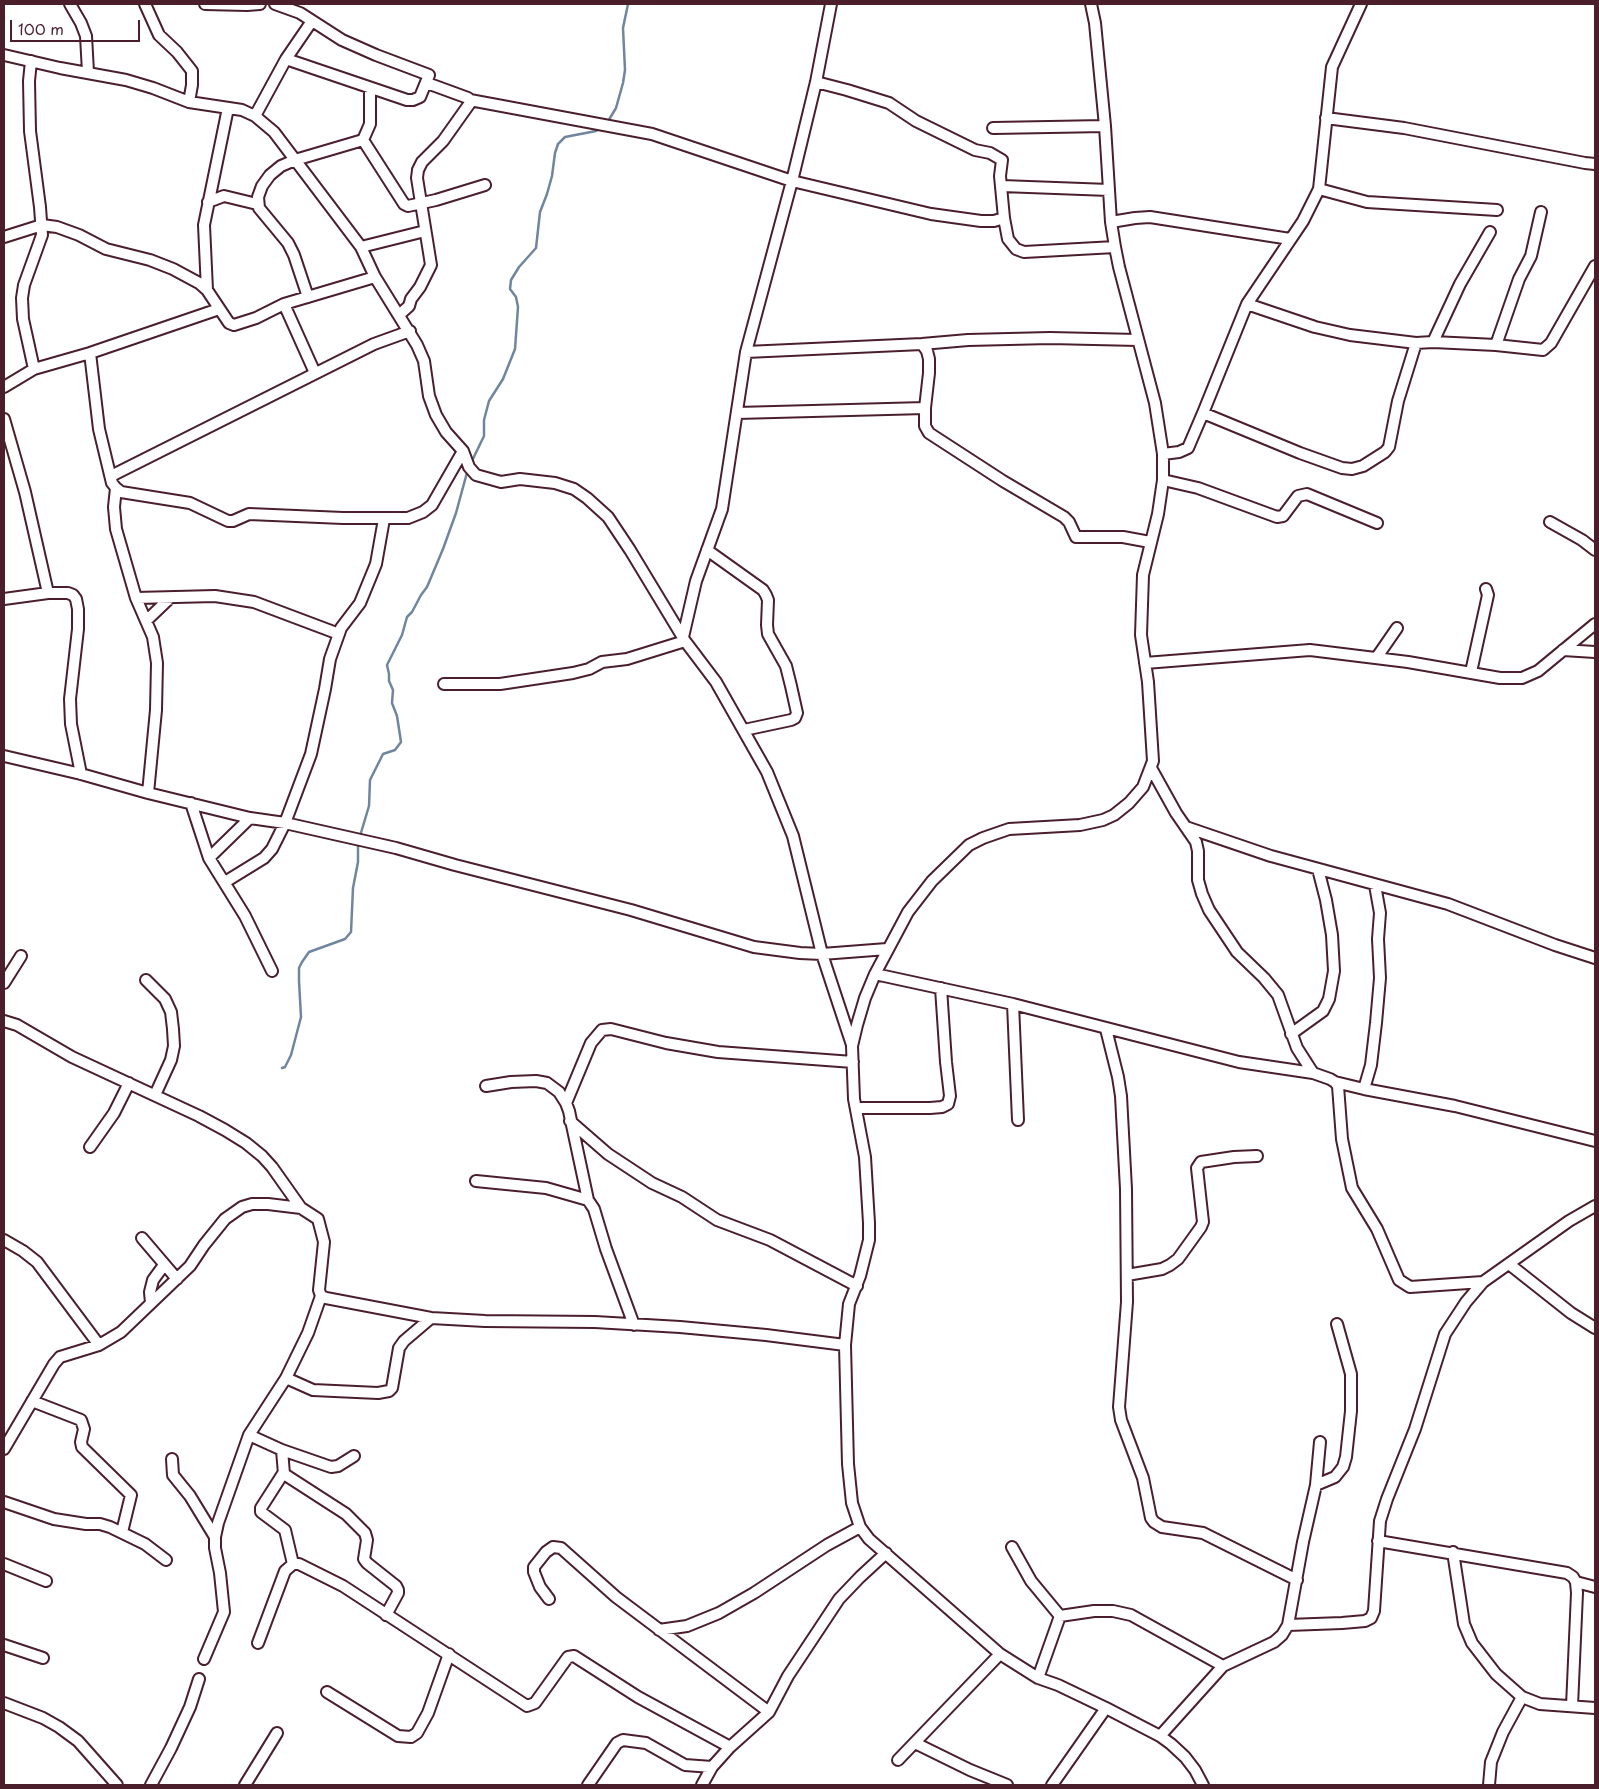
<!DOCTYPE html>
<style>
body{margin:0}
#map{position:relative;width:1599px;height:1789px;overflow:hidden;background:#fff;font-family:"Playpen Sans",sans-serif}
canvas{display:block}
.frame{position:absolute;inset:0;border:5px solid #4a1f2b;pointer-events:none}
.scale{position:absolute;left:10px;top:20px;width:130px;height:22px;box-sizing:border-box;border:2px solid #4a1f2b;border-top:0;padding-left:6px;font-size:15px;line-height:18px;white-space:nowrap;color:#4a1f2b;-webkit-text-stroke:4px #fff;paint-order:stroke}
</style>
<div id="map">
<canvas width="1599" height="1789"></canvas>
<div class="frame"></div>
<div class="scale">100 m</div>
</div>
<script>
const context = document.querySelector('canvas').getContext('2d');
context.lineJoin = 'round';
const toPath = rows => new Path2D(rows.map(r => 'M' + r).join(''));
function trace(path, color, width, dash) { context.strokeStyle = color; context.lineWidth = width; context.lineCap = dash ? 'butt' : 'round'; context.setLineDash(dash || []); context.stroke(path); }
const stream = toPath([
 [607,123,616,108,623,83,625,70,623,28,628,4],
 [470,465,484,436,484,420,489,401,503,379,515,349,518,307,516,297,510,289,511,280,519,267,536,248,540,212,547,194,552,176,555,153,558,144,565,137,596,131,601,128],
 [360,836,369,806,370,780,383,754,395,750,401,742,397,716,392,703,393,690,389,681,389,674,387,665,402,635,407,617,412,612,421,595,427,587,443,549,456,513,468,469],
 [282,1068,285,1067,291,1055,301,1017,299,981,299,968,302,962,309,952,345,939,351,932,353,888,358,862,358,844]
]);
const minor = toPath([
 [70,4,81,23,86,36,88,72],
 [145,4,159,35,177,52,192,71,192,85,189,102],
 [205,4,247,5,260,4],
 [275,4,300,13,342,40,376,55,429,75,420,97,413,100,407,100,286,59],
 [1091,4,1095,23,1105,126,1111,222,1115,247,1119,267,1155,403,1163,454,1163,480,1158,514,1143,575,1141,635,1148,682,1153,761,1143,787,1129,803,1114,815,1103,820,1080,825,1009,829,983,838,969,845,932,881,908,912,875,974,865,998,857,1025,852,1046,854,1099,865,1157,869,1223,869,1240,860,1276,849,1304,845,1345,848,1464,852,1503,860,1527,869,1539,1000,1654,1038,1678,1058,1685,1106,1708,1160,1736,1171,1744,1185,1757,1195,1770,1203,1785],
 [4,55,60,68,126,80,153,88,189,102,242,110,255,116,274,132,361,247,375,277,417,345,424,361,429,396,436,415,446,432,463,451,469,467,476,475,501,482,520,479,555,483,574,489,587,498,608,517,630,550,685,641,716,682,767,772,793,836,822,954,852,1045],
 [31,61,29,81,30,131,40,207,42,235,24,285,22,298,23,319,34,369],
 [816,82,847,90,889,103,916,121,975,150,990,153,1002,160,1000,176,1004,218,1008,239,1016,249,1024,252,1115,247],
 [470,100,652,134,792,181,931,214,981,221,994,221,1004,218],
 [255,116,286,59,312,21],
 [1326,118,1404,128,1585,163,1595,164],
 [993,128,1105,126],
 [363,140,404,204,408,206,436,200,485,185],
 [1002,186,1109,190],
 [1319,189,1367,202,1497,210],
 [208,202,224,196,257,204],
 [1111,222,1135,218,1150,217,1290,239],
 [4,237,42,225,57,227,79,235,106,249,150,260,173,269,199,283,207,290,229,323,234,325,256,318,284,304,375,277],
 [361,247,425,231],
 [207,290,204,225,228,108],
 [308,297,294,255,288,243,259,208,258,197,262,186,270,175,281,166,295,160,363,140,370,124,370,88],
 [284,304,315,373],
 [1247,304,1315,327,1350,335,1416,343,1433,342,1496,345,1543,350,1551,343,1595,266],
 [399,315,409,306,411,299,420,287,431,265,417,178,418,170,422,162,443,141,470,103,468,98,427,83],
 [1433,342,1460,284,1490,232],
 [922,344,927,351,929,359,929,373,925,408,925,426,929,433,1003,481,1064,517,1069,522,1076,537,1123,537,1150,542],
 [1496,345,1519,279,1531,256,1541,212],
 [746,352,922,344,968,340,1050,338,1138,340],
 [90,353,99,429,112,483,116,488,121,492,190,503,228,521,233,521,249,514,343,518,408,518,423,512,432,505,463,451],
 [4,387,34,369,90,353,219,309],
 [737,413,925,408],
 [1203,413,1300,453,1342,468,1352,469,1363,466,1385,452,1389,447,1398,401,1416,343],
 [4,419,25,492,48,593],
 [1163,454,1179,452,1188,448,1203,413,1247,304,1303,221,1319,189,1332,67,1361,4],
 [111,476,374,344,410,331],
 [1163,480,1198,488,1277,517,1283,516,1298,496,1307,494,1377,523],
 [116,488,114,507,116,529,136,598,153,637,157,663,156,710,148,793],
 [1550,522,1582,540,1595,550],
 [707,550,763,590,766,595,768,600,767,625,768,634,786,666,791,686,797,713,795,718,791,720,744,730],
 [136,598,215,596,254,602,339,634],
 [4,599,48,593,68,593,73,595,76,599,78,609,78,629,70,699,71,724,81,774],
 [147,620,170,598],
 [683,637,696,581,722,509,746,352,792,181,816,82,831,4],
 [1563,650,1595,652],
 [1377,657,1397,628],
 [1145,663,1310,650,1408,662,1500,678,1522,678,1538,671,1595,624],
 [1471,672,1488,595,1486,589],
 [444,684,500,684,573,673,589,669,602,662,627,659,685,641],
 [4,756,81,774,148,793,250,818,285,823,396,848,455,865,631,910,754,947,800,953,822,954,887,949],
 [1151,768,1176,813,1196,842,1198,851,1198,880,1202,894,1209,910,1237,952,1264,978,1278,995,1297,1048,1313,1073],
 [191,803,209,858,245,916,272,971],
 [1186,827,1271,856,1448,904,1555,945,1595,958],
 [209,858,250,818],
 [225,882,264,858,272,849,285,823,311,754,325,689,330,659,341,628,360,603,376,564,384,519],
 [875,974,1013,1004,1239,1062,1313,1073,1330,1079,1335,1082,1338,1086,1342,1139,1352,1188,1377,1229,1399,1280,1410,1287,1483,1282],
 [146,980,165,999,171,1012,173,1029,174,1046,171,1060,155,1095],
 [4,983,21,956],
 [1013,1004,1018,1120],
 [4,1021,17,1025,72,1057,199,1116,225,1130,246,1143,262,1156,272,1167,301,1208],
 [1106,1029,1118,1077,1121,1096,1126,1189,1127,1302,1119,1407,1121,1420,1143,1478,1151,1518,1154,1522,1162,1527,1203,1533,1297,1580],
 [1291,1034,1323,1011,1329,999,1334,971,1332,935,1326,900,1318,869],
 [1335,1082,1364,1089,1455,1106,1595,1141],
 [486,1086,511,1082,536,1081,547,1083,559,1092,566,1103,569,1111,588,1200],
 [1364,1089,1371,1065,1376,1023,1380,978,1378,939,1380,913,1375,885],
 [566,1103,591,1043,602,1030,611,1029,666,1043,718,1052,853,1062],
 [856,1108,930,1108,942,1107,948,1104,950,1096,946,1062,941,988],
 [570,1121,608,1154,652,1183,682,1197,717,1220,770,1240,857,1286],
 [90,1147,114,1113,129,1083],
 [476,1181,546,1188,588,1200,594,1209,606,1249,634,1325],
 [142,1238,177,1279],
 [4,1240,23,1251,37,1262,99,1345],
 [1509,1264,1571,1313,1595,1328],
 [1127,1275,1162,1269,1170,1265,1178,1259,1201,1227,1203,1222,1197,1168,1201,1162,1234,1157,1257,1156],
 [151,1303,150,1292,153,1280,164,1265],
 [286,1378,313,1390,378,1393,389,1391,392,1388,399,1348,404,1341,431,1318],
 [32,1401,81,1420,84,1429,81,1442,82,1447,131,1495,122,1532],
 [249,1435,282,1450,331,1467,338,1466,354,1456],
 [4,1449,54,1364,60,1357,99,1345,121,1332,190,1266,204,1245,225,1219,242,1207,252,1204,268,1204,301,1208,318,1219,324,1242,319,1290,321,1296,326,1298,431,1318,485,1321,595,1322,680,1327,766,1335,845,1345],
 [282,1450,284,1474,346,1514,365,1533,367,1540,364,1559,367,1563,396,1586,398,1590,398,1593,386,1615],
 [172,1459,173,1475,190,1496,215,1537],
 [284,1472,261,1508,261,1512,285,1530,293,1564],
 [1316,1485,1335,1477,1343,1467,1346,1457,1351,1411,1351,1374,1337,1324],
 [4,1502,54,1519,86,1524,100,1524,110,1527,145,1544,166,1560],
 [1378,1541,1567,1573,1573,1577,1576,1582,1577,1593,1572,1706],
 [1012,1547,1031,1581,1060,1616,1094,1611,1113,1611,1131,1615,1223,1666],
 [1453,1552,1464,1624,1472,1643,1496,1674,1522,1697,1540,1704,1595,1708],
 [4,1564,46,1581],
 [1576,1582,1595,1587],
 [549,1599,540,1587,534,1572,534,1567,546,1552,553,1547,561,1548,616,1597,769,1712],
 [1288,1625,1342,1623,1365,1621,1371,1618,1374,1611,1380,1521,1387,1499,1415,1429,1445,1334,1466,1302,1483,1282,1569,1221,1595,1206],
 [659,1630,687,1626,719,1613,754,1593,827,1545,860,1527],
 [258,1643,285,1571,293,1564,299,1564,343,1586,527,1706,535,1703,568,1657,574,1656,638,1697,730,1747],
 [4,1645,43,1658],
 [204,1659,224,1612,220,1573,215,1548,215,1537,218,1523,249,1435,286,1378,308,1333,321,1296],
 [1038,1678,1060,1616],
 [327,1692,398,1736,411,1737,417,1733,428,1713,449,1654],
 [4,1703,43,1718,59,1727,78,1741,117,1785],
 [1160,1736,1223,1666,1274,1642,1282,1635,1288,1625,1303,1542,1316,1485,1320,1442],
 [915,1743,970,1770,1007,1785],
 [898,1760,1000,1654],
 [151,1785,171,1748,190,1707,199,1679],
 [245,1785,277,1733],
 [588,1785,617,1743,623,1740,646,1743,685,1765,712,1767],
 [702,1785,712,1767,730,1747,769,1712,788,1676,839,1599,860,1577,886,1553],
 [1052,1785,1106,1708],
 [1489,1785,1491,1762,1503,1732,1522,1697]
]);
trace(stream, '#70869e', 2.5);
trace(minor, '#4a1f2b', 14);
trace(minor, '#fff', 10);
</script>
